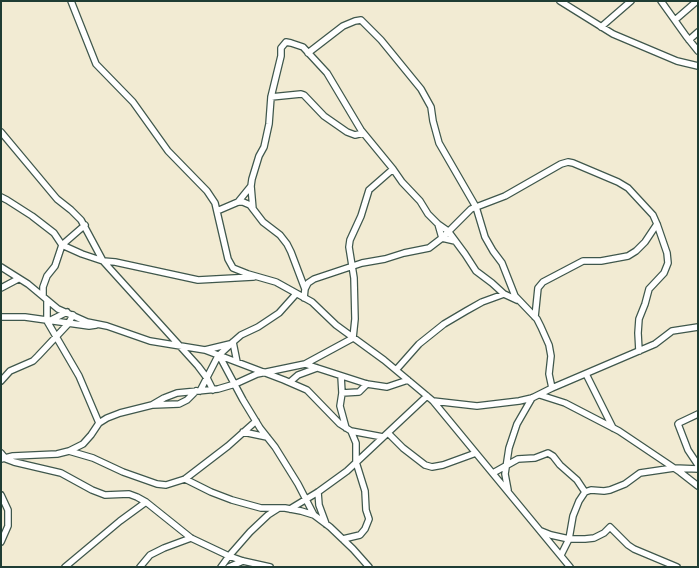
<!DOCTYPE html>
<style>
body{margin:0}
#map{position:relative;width:699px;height:568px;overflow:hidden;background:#f2ebd3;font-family:"IM FELL French Canon",serif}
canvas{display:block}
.frame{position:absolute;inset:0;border:2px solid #1f3d34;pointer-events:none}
</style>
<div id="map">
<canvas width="699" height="568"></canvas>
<div class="frame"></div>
</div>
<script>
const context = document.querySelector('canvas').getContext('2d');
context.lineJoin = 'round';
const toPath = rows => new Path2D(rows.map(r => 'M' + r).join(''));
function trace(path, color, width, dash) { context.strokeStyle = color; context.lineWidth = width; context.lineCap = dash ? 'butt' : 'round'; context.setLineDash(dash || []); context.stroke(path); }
const minor = toPath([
 [71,1,96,64,133,102,168,151,207,191,215,203,228,259,233,268,248,274,276,282,312,302,336,325,384,360,433,401,570,567],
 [560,1,613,34,677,61,698,66],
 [661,1,686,36,698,51],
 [675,20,697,1],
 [601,27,631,1],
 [689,40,698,32],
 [308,53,343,26,355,21,361,20,381,40,421,89,431,107,433,121,439,143,476,207,485,237,493,251,502,263,515,296,537,319,541,327,549,345,551,356,549,374,552,388],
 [271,97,301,94,304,95,324,116,347,132,355,135,363,133],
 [1,132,57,199,71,210,81,220,103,261,198,366,207,378,213,390],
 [1,197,7,200,32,216,54,233,62,245,82,254,103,261,115,262,198,280,253,277],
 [238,202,251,186],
 [253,209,251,186,252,179,259,156,264,147,269,124,271,97,281,56,281,48,286,42,291,43,303,47,327,73,361,130,393,169,402,182,420,201,428,214,438,224,448,231,465,254,476,271,492,283,504,294],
 [217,211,238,202,243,202,250,205,263,222,280,235,287,244,291,252,305,289],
 [438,224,442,238,455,241],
 [1,267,28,284,58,309,87,322,107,326,150,341,205,350,284,380,307,390,340,424,351,431,383,437],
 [1,288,18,279],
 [43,296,43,287,47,276,55,266,62,245,85,225],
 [304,298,305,289,308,283,314,279,362,263,385,259,404,253,429,248,442,238,471,209,505,196,561,164,568,162,573,163,618,182,628,188,653,215,657,224,667,253,668,263,664,273,649,289,645,304,639,319,638,333,639,351],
 [47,300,47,321,79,376,99,423],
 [1,317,25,317,89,326,96,325],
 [535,317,538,288,543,282,583,261,601,261,628,256,636,251,645,242,657,224],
 [49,321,67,312],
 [233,342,237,362],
 [205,350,230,344],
 [220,357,243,400,260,428,275,447,298,484,314,515],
 [305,364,367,384,387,387,408,380],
 [396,370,419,344,444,324,466,311,482,302,504,294,517,300],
 [586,374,613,428],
 [341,376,342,393,340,406,346,428],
 [1,381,10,371,33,361,38,356,68,324,73,315],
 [290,382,298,375,317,368],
 [200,391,218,356,233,342,241,335,258,327,279,313,296,294],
 [342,393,359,392,367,384],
 [540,395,565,403,619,431,680,472,698,486],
 [433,401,477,406,519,401,532,398,552,388,655,344,672,331,698,327],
 [153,405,179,404,187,400,196,391],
 [698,414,679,423,678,424,688,450,698,465],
 [243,432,267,437],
 [388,433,403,448,425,465,432,467,443,465,476,453],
 [69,451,93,458,123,472,157,484,166,485,185,479,228,446,256,421],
 [1,453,6,459,14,462,61,473,92,490,105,495,129,494,137,497,146,502,191,538,229,556,243,561,270,567],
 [1,459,13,456,57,454,69,451,83,444,91,435,99,423,107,418,120,413,152,405,164,398,177,393,218,389,235,384,257,374,305,364,353,338,355,319,354,278,349,247,350,240,361,216,369,190,393,169],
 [493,473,518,459,535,458,548,453,553,456,560,465,577,480,585,492],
 [185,479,211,492,232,500,261,508,279,508],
 [508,490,505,474,509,448,517,424,532,398],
 [318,492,319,505,326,524],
 [1,495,8,510,8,526,1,542],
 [290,509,318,492,347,471,427,396],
 [541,531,551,535,569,539,585,539,594,538,604,533,610,527,628,545,634,549,677,567],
 [343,539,360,535,365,529,369,519,366,510,365,491,356,462,356,443,351,431],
 [561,555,569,539,573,516,579,501,585,492,591,490,604,491,610,490,625,484,640,473,674,468,698,469],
 [65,567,120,521,146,502],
 [140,567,150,555,164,548,191,538],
 [221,567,229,556,250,532,268,515,279,508,285,508,301,511,314,515,330,527,353,549,369,567],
 [229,567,243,561]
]);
trace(minor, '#3f574c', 8);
trace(minor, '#fff', 5.5);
</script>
